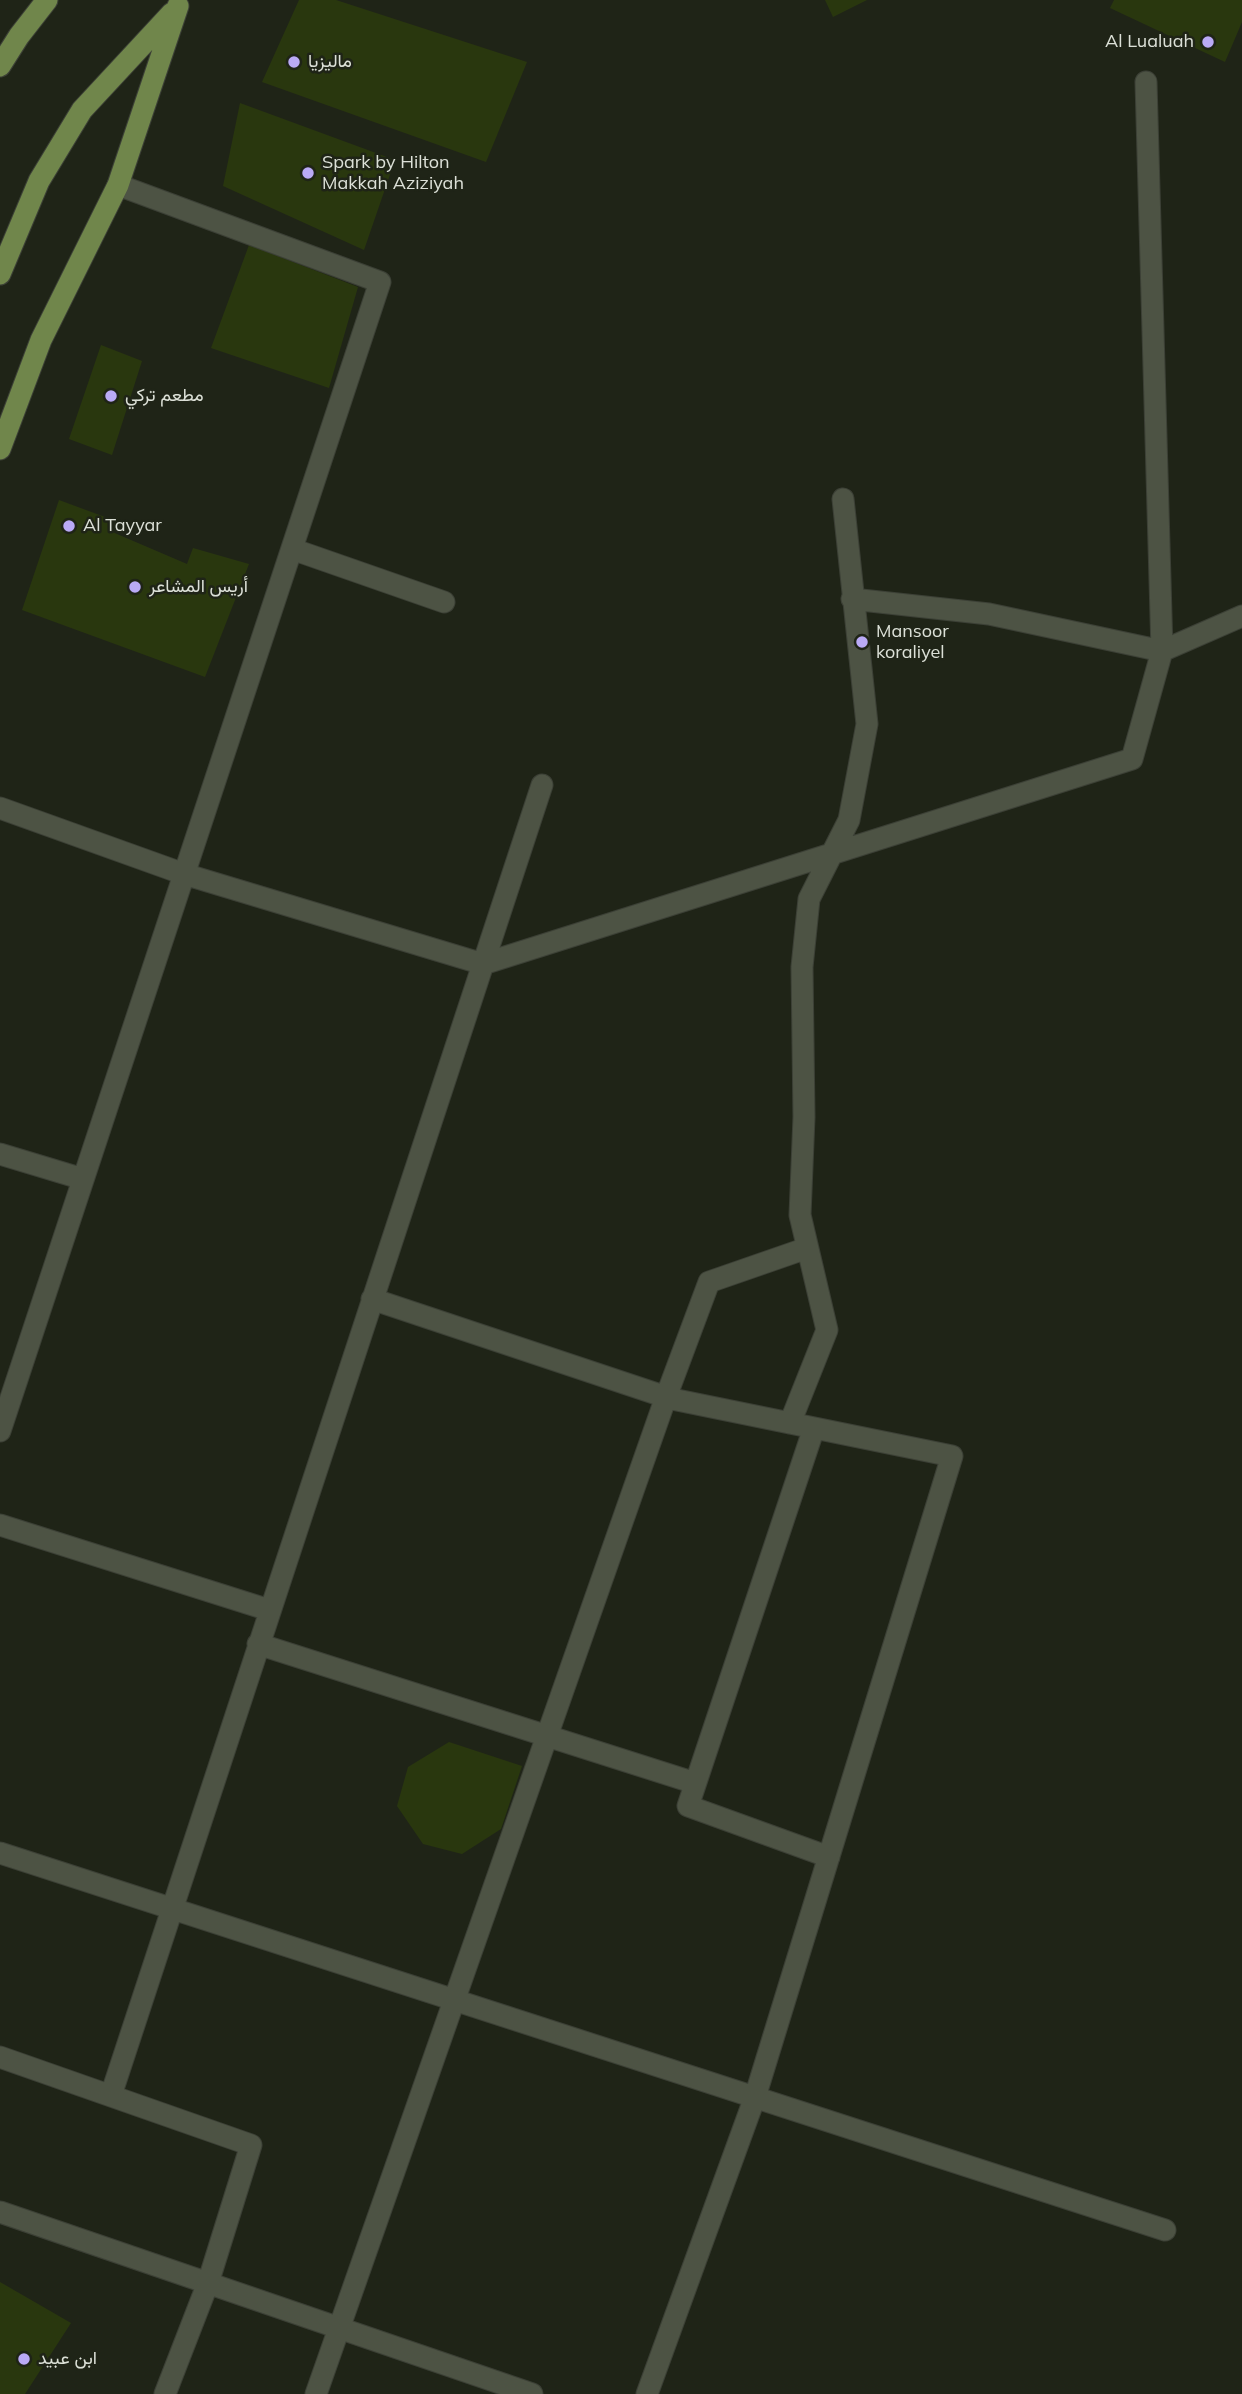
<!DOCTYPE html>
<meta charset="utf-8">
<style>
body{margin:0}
canvas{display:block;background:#1f2417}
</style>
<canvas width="1242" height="2394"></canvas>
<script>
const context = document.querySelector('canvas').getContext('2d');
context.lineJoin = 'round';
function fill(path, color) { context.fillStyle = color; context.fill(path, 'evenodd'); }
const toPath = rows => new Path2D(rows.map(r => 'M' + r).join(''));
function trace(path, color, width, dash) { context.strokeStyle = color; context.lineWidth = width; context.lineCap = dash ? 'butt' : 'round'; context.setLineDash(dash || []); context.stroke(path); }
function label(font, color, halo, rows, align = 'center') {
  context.font = font + ' Mulish,Vazirmatn,sans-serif'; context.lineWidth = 5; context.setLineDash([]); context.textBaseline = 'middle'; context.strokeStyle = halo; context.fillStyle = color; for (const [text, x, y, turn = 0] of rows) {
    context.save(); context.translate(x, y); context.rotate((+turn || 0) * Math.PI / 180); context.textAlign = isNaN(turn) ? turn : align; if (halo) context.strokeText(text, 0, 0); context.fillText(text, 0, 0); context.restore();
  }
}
const building = toPath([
 [299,0,336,0,527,62,486,162,262,82],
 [825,0,867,0,833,17],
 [1114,0,1242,0,1242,22,1225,62,1110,8],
 [240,103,395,160,364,250,223,186],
 [249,245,358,287,329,388,211,348],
 [101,345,142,361,112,455,69,439],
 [59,500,113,520,110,531,187,564,193,548,249,564,205,677,22,610],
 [449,1742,522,1766,501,1829,462,1854,423,1844,397,1806,408,1767],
 [0,2282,71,2323,25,2394,0,2394]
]);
const street = toPath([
 [292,549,444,602],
 [852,599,989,614,1162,651,1242,616],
 [0,808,184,874,483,964,1132,759,1162,651,1146,82],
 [0,1154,83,1179],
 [372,1299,672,1399,952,1456,755,2097,647,2394],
 [790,1423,827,1330,800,1215,804,1117,802,967,809,899,849,820,867,724,843,499],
 [814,1428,688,1806,829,1857],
 [0,1431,380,282,118,185],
 [0,1525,269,1610],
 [258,1644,695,1783],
 [0,1853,1165,2230],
 [0,2057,251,2145,208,2283,165,2394],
 [111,2095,542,785],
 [0,2212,532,2394],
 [316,2394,666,1397,709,1282,807,1248]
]);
const primary = toPath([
 [0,66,19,36,47,0],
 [0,274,39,181,82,110,172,13],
 [0,449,41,340,118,185,178,6]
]);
const markers = [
 [1208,42,7,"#baaaf6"],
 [294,62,7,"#baaaf6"],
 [308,173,7,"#baaaf6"],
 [111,396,7,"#baaaf6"],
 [69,526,7,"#baaaf6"],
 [135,587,7,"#baaaf6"],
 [862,642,7,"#baaaf6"],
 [24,2359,7,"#baaaf6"]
];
const poiNames = [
 ["Al Lualuah",1194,42,"right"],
 ["ماليزيا",308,62],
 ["Spark by Hilton",322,163],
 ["Makkah Aziziyah",322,184],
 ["مطعم تركي",125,396],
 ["Al Tayyar",83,526],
 ["أريس المشاعر",149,587],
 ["Mansoor",876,632],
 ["koraliyel",876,653],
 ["ابن عبيد",38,2359]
];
fill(building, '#29370e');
trace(street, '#3c4036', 23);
trace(primary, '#3c4036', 23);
trace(street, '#4d5344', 21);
trace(primary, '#70864b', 21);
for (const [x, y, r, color] of markers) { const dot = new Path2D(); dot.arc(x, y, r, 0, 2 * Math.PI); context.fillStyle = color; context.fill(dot); trace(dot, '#1f2417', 2.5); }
label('18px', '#dce0d7', '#1f2417', poiNames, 'left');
</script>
